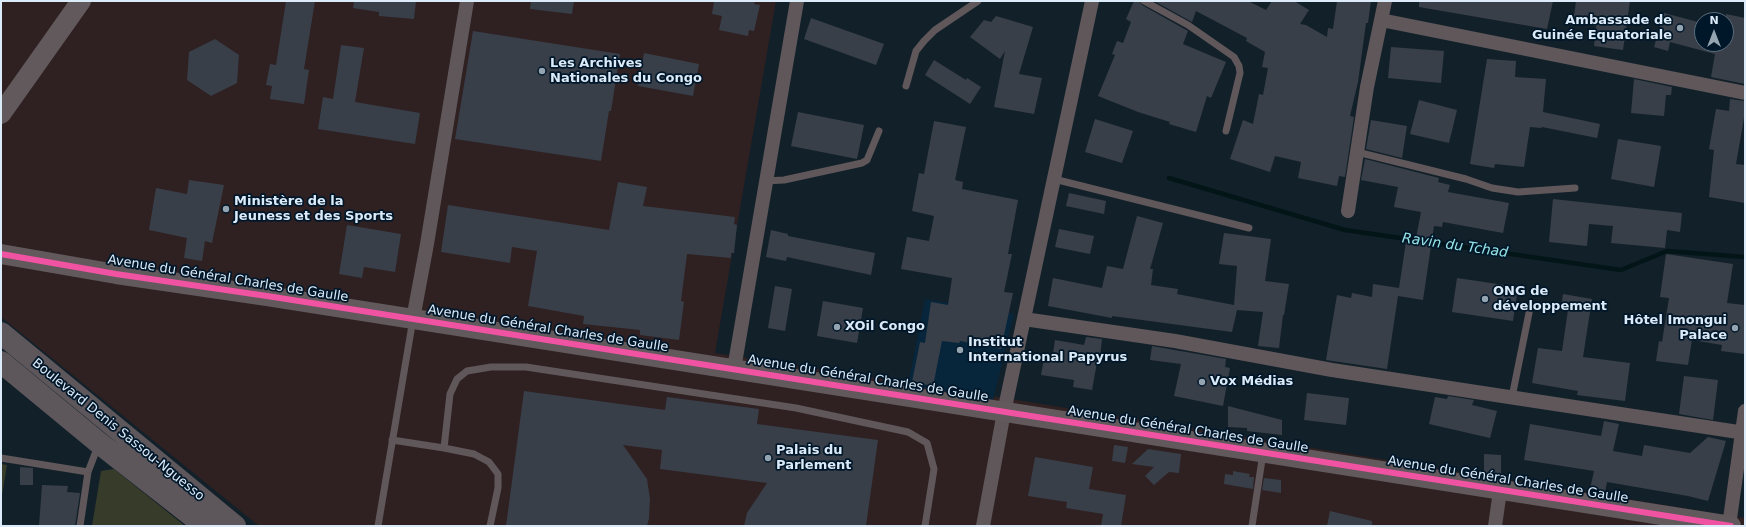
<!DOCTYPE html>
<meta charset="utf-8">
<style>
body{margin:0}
#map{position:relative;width:1746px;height:527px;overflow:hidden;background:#12202a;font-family:"DejaVu Sans",sans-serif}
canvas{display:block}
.frame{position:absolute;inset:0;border:2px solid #dcebf9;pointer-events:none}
.north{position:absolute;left:1694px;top:12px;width:40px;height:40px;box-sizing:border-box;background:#00172a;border:1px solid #586c7d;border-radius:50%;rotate:0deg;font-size:11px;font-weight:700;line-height:16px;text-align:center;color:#dcebf9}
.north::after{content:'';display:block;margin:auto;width:14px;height:18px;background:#95a4b1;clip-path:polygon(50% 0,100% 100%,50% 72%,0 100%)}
</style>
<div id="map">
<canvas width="1746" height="527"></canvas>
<div class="frame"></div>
<div class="north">N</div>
</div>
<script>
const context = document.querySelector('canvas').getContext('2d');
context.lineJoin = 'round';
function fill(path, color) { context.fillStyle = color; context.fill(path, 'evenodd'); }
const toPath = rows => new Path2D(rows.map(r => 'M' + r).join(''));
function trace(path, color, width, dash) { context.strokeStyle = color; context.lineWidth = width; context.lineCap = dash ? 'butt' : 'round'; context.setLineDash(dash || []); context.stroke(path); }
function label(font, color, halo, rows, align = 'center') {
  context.font = font + ' "DejaVu Sans",sans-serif'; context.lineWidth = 3.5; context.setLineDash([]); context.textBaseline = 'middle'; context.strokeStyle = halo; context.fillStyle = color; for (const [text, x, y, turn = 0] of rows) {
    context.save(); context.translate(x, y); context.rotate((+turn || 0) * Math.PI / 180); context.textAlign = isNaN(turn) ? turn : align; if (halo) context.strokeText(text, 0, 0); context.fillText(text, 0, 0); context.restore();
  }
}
const commercial = toPath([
 [1,1,776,1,715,353,1017,400,1744,518,1745,526,259,526,1,317]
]);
const built = toPath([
 [925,299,1014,314,993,400,908,385]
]);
const green = toPath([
 [1,464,7,465,1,501],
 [114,469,185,526,92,526,101,471]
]);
const stream = toPath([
 [1169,178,1345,230,1621,270,1667,251,1745,257]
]);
const building = toPath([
 [286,1,315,1,304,69,309,70,304,104,270,99,272,86,266,85,270,64,276,65],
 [354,1,416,1,414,19,379,16,379,12,353,8],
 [531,1,574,1,572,14,530,9],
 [714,1,755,1,754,4,760,5,754,31,749,30,748,36,719,30,722,16,712,14],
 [1134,1,1139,1,1142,5,1188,31,1183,44,1226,62,1211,98,1207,96,1196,132,1169,124,1170,122,1138,112,1098,96,1115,55,1112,54,1117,41,1123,43,1131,22,1126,19],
 [1154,1,1248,1,1266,10,1272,1,1294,1,1309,10,1300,24,1306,25,1327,37,1328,28,1333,29,1337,1,1371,1,1368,23,1366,23,1358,82,1350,116,1354,117,1345,177,1339,176,1337,186,1298,178,1301,162,1275,156,1270,172,1230,159,1243,120,1253,124,1259,94,1263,95,1268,68,1262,67,1265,52,1246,41,1247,38,1196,11,1192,22],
 [1419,1,1553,1,1547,29,1419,7],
 [1576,1,1630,1,1623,50,1594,46,1596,26,1573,23],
 [1664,13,1702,23,1702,44,1726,44,1726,14,1745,18,1745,84,1711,77,1715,54,1670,42,1668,51,1654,47],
 [996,16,1033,27,1019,74,1042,78,1034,114,994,107,1005,51,1000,59,970,37,984,20,991,22],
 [811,18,884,44,876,65,804,39],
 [473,31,620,54,611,111,609,111,601,161,455,139],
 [215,39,239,55,237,83,211,96,187,80,189,52],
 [341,45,364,48,355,102,420,113,415,144,318,129,323,97,333,99],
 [1391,47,1444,51,1441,83,1388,78],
 [644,53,699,64,693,96,638,86],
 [1487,59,1516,61,1515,77,1546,79,1543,112,1600,124,1597,138,1542,127,1541,128,1530,127,1524,167,1495,164,1494,168,1470,164],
 [934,60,966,80,967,78,981,87,970,104,925,75],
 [1634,79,1672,87,1671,95,1666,95,1664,116,1631,113],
 [1730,99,1745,101,1745,112,1736,164,1745,165,1745,203,1709,197,1714,150,1709,149,1716,109,1729,111],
 [1419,100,1457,110,1449,143,1410,134],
 [798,112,864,125,857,159,791,146],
 [1095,119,1133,131,1122,163,1085,152],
 [1371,120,1407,126,1402,158,1366,149],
 [934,121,966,127,955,180,963,182,962,189,1018,200,1008,254,1012,254,1004,292,1013,293,1001,349,960,341,959,343,942,341,933,386,912,382,920,342,925,343,931,302,948,305,952,278,901,269,907,237,929,241,934,216,912,211,919,173,924,174],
 [1618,139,1661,146,1654,187,1611,179],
 [1365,159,1439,178,1438,182,1450,185,1448,192,1509,203,1503,233,1443,222,1442,227,1434,226,1423,300,1398,296,1387,369,1326,360,1337,295,1351,298,1352,293,1372,297,1373,284,1399,288,1406,242,1415,243,1421,212,1394,207,1398,187,1361,180],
 [189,180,224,185,212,243,205,241,202,261,184,258,187,238,149,230,156,188,187,194],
 [618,182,647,187,643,206,735,217,734,224,737,225,734,253,731,253,731,258,687,254,681,301,684,302,679,340,640,335,640,330,583,324,584,316,528,306,537,251,512,247,510,263,441,252,448,205,609,230],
 [1069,193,1106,201,1104,214,1066,206],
 [1553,199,1682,213,1680,232,1667,230,1665,248,1611,243,1613,226,1589,224,1587,246,1549,242],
 [1137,216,1163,223,1150,269,1153,269,1151,285,1178,289,1177,294,1234,305,1237,266,1219,264,1224,233,1271,239,1265,281,1289,284,1284,315,1283,315,1279,348,1258,346,1263,312,1237,310,1232,332,1112,316,1112,318,1048,306,1053,278,1102,288,1107,266,1123,269],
 [347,225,401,234,395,272,364,267,362,278,339,274],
 [1059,229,1094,236,1090,254,1055,247],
 [771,230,788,234,788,236,875,253,871,275,787,257,786,261,766,257],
 [1666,254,1733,264,1727,303,1745,305,1745,354,1721,351,1722,345,1692,340,1688,365,1656,361,1659,341,1662,342,1669,298,1660,297],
 [1457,278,1518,287,1513,321,1452,312],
 [775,286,792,289,785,331,768,328],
 [1563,294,1592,299,1583,357,1630,363,1625,401,1577,395,1578,391,1532,383,1538,348,1562,351,1568,310,1561,309],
 [823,301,863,308,857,343,817,336],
 [1086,337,1102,339,1100,357,1098,357,1092,390,1073,387,1074,380,1041,375,1045,353,1053,354,1055,340,1084,345],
 [1152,346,1226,359,1225,367,1230,368,1223,406,1174,396,1181,364,1150,360],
 [1684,376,1718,380,1713,420,1679,414],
 [524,391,665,410,667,397,759,409,757,424,878,440,866,526,744,526,747,513,767,483,660,469,662,450,623,445,647,479,650,499,649,518,647,526,506,526],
 [1307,393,1349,398,1346,425,1304,420],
 [1448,396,1474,400,1472,405,1497,411,1490,438,1429,424,1435,397,1447,399],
 [1228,406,1282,420,1282,435,1247,431,1247,428,1228,427],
 [1604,421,1619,424,1613,451,1642,456,1644,445,1690,453,1708,437,1726,441,1708,501,1688,496,1607,482,1605,492,1590,489,1594,471,1524,460,1530,424,1601,436],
 [1114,445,1128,447,1125,463,1112,461],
 [1148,449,1181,454,1179,473,1169,472,1154,485,1145,476,1154,467,1132,464],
 [1484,454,1501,455,1501,474,1484,473],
 [1035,457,1093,467,1089,489,1126,495,1121,526,1101,526,1103,514,1066,508,1067,502,1028,496],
 [20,467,33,468,33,485,20,485],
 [1233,471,1250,474,1249,477,1254,477,1253,489,1224,484,1225,474,1233,475],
 [1264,478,1281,480,1281,493,1262,490],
 [42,485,68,486,67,492,80,493,75,526,39,526],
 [1330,511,1372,521,1372,526,1327,526]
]);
const lane = toPath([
 [1144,1,1188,25,1234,57,1239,66,1240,73,1226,131],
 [906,86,916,51,924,41,935,30,978,1],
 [1357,152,1466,179,1492,188,1518,192,1575,188],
 [1054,179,1249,228],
 [765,181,784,180,862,163,867,160,879,131],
 [1512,397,1529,313],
 [392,440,444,448,474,454,489,462,498,474,498,488,490,526],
 [444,448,450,394,457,379,467,371,491,367,526,367,796,408,908,432,927,443,934,469,925,526],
 [1,458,88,472],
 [80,526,88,472,98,446],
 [378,526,413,319],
 [1252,526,1263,453]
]);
const street = toPath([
 [1381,20,1745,93],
 [1348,211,1367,87,1385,1],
 [413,319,427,244,467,1],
 [1024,319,1175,341,1332,370,1745,433],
 [734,369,797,1],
 [983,526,1004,412,1092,1],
 [1495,526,1500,491],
 [1729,526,1745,411]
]);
const secondary = toPath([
 [1,114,81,1],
 [1,254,116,274,267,296,1731,526]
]);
const primary = toPath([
 [1,333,235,526],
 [1,362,99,443,205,526]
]);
const cycleway = toPath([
 [1,254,116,274,267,296,1731,526]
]);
const markers = [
 [1680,28,4,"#95a4b1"],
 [542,71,4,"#95a4b1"],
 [226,209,4,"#95a4b1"],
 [1485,299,4,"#95a4b1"],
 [837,327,4,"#95a4b1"],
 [1735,328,4,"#95a4b1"],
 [960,350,4,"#95a4b1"],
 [1202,382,4,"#95a4b1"],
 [768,458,4,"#95a4b1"]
];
const poiNames = [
 ["Ambassade de",1672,21,"right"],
 ["Guinée Equatoriale",1672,36,"right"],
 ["Les Archives",550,64],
 ["Nationales du Congo",550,79],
 ["Ministère de la",234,202],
 ["Jeuness et des Sports",234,217],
 ["ONG de",1493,292],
 ["développement",1493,307],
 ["Hôtel Imongui",1727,321,"right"],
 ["Palace",1727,336,"right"],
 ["XOil Congo",845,327],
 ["Institut",968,343],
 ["International Papyrus",968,358],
 ["Vox Médias",1210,382],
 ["Palais du",776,451],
 ["Parlement",776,466]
];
const streetNames = [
 ["Avenue du Général Charles de Gaulle",228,279,9],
 ["Avenue du Général Charles de Gaulle",548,329,9],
 ["Avenue du Général Charles de Gaulle",868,379,9],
 ["Boulevard Denis Sassou-Nguesso",118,430,39],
 ["Avenue du Général Charles de Gaulle",1188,430,9],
 ["Avenue du Général Charles de Gaulle",1508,480,9]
];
const waterNames = [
 ["Ravin du Tchad",1455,246,8]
];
fill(commercial, '#2f2022');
fill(built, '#07263c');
fill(green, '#373c2a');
trace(stream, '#031517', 4.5);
fill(building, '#383f49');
trace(lane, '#5f5759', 7);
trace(street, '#5f5759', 14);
trace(secondary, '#61595c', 20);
trace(primary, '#5d575c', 22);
trace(cycleway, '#f153a3', 6);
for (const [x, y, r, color] of markers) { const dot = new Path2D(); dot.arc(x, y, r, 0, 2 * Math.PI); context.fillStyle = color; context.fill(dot); trace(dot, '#00172a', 1.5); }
label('bold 13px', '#dcebf9', '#00172a', poiNames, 'left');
label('13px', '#dcebf9', '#00172a', streetNames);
label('italic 14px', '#96e4e5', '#00172a', waterNames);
</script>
